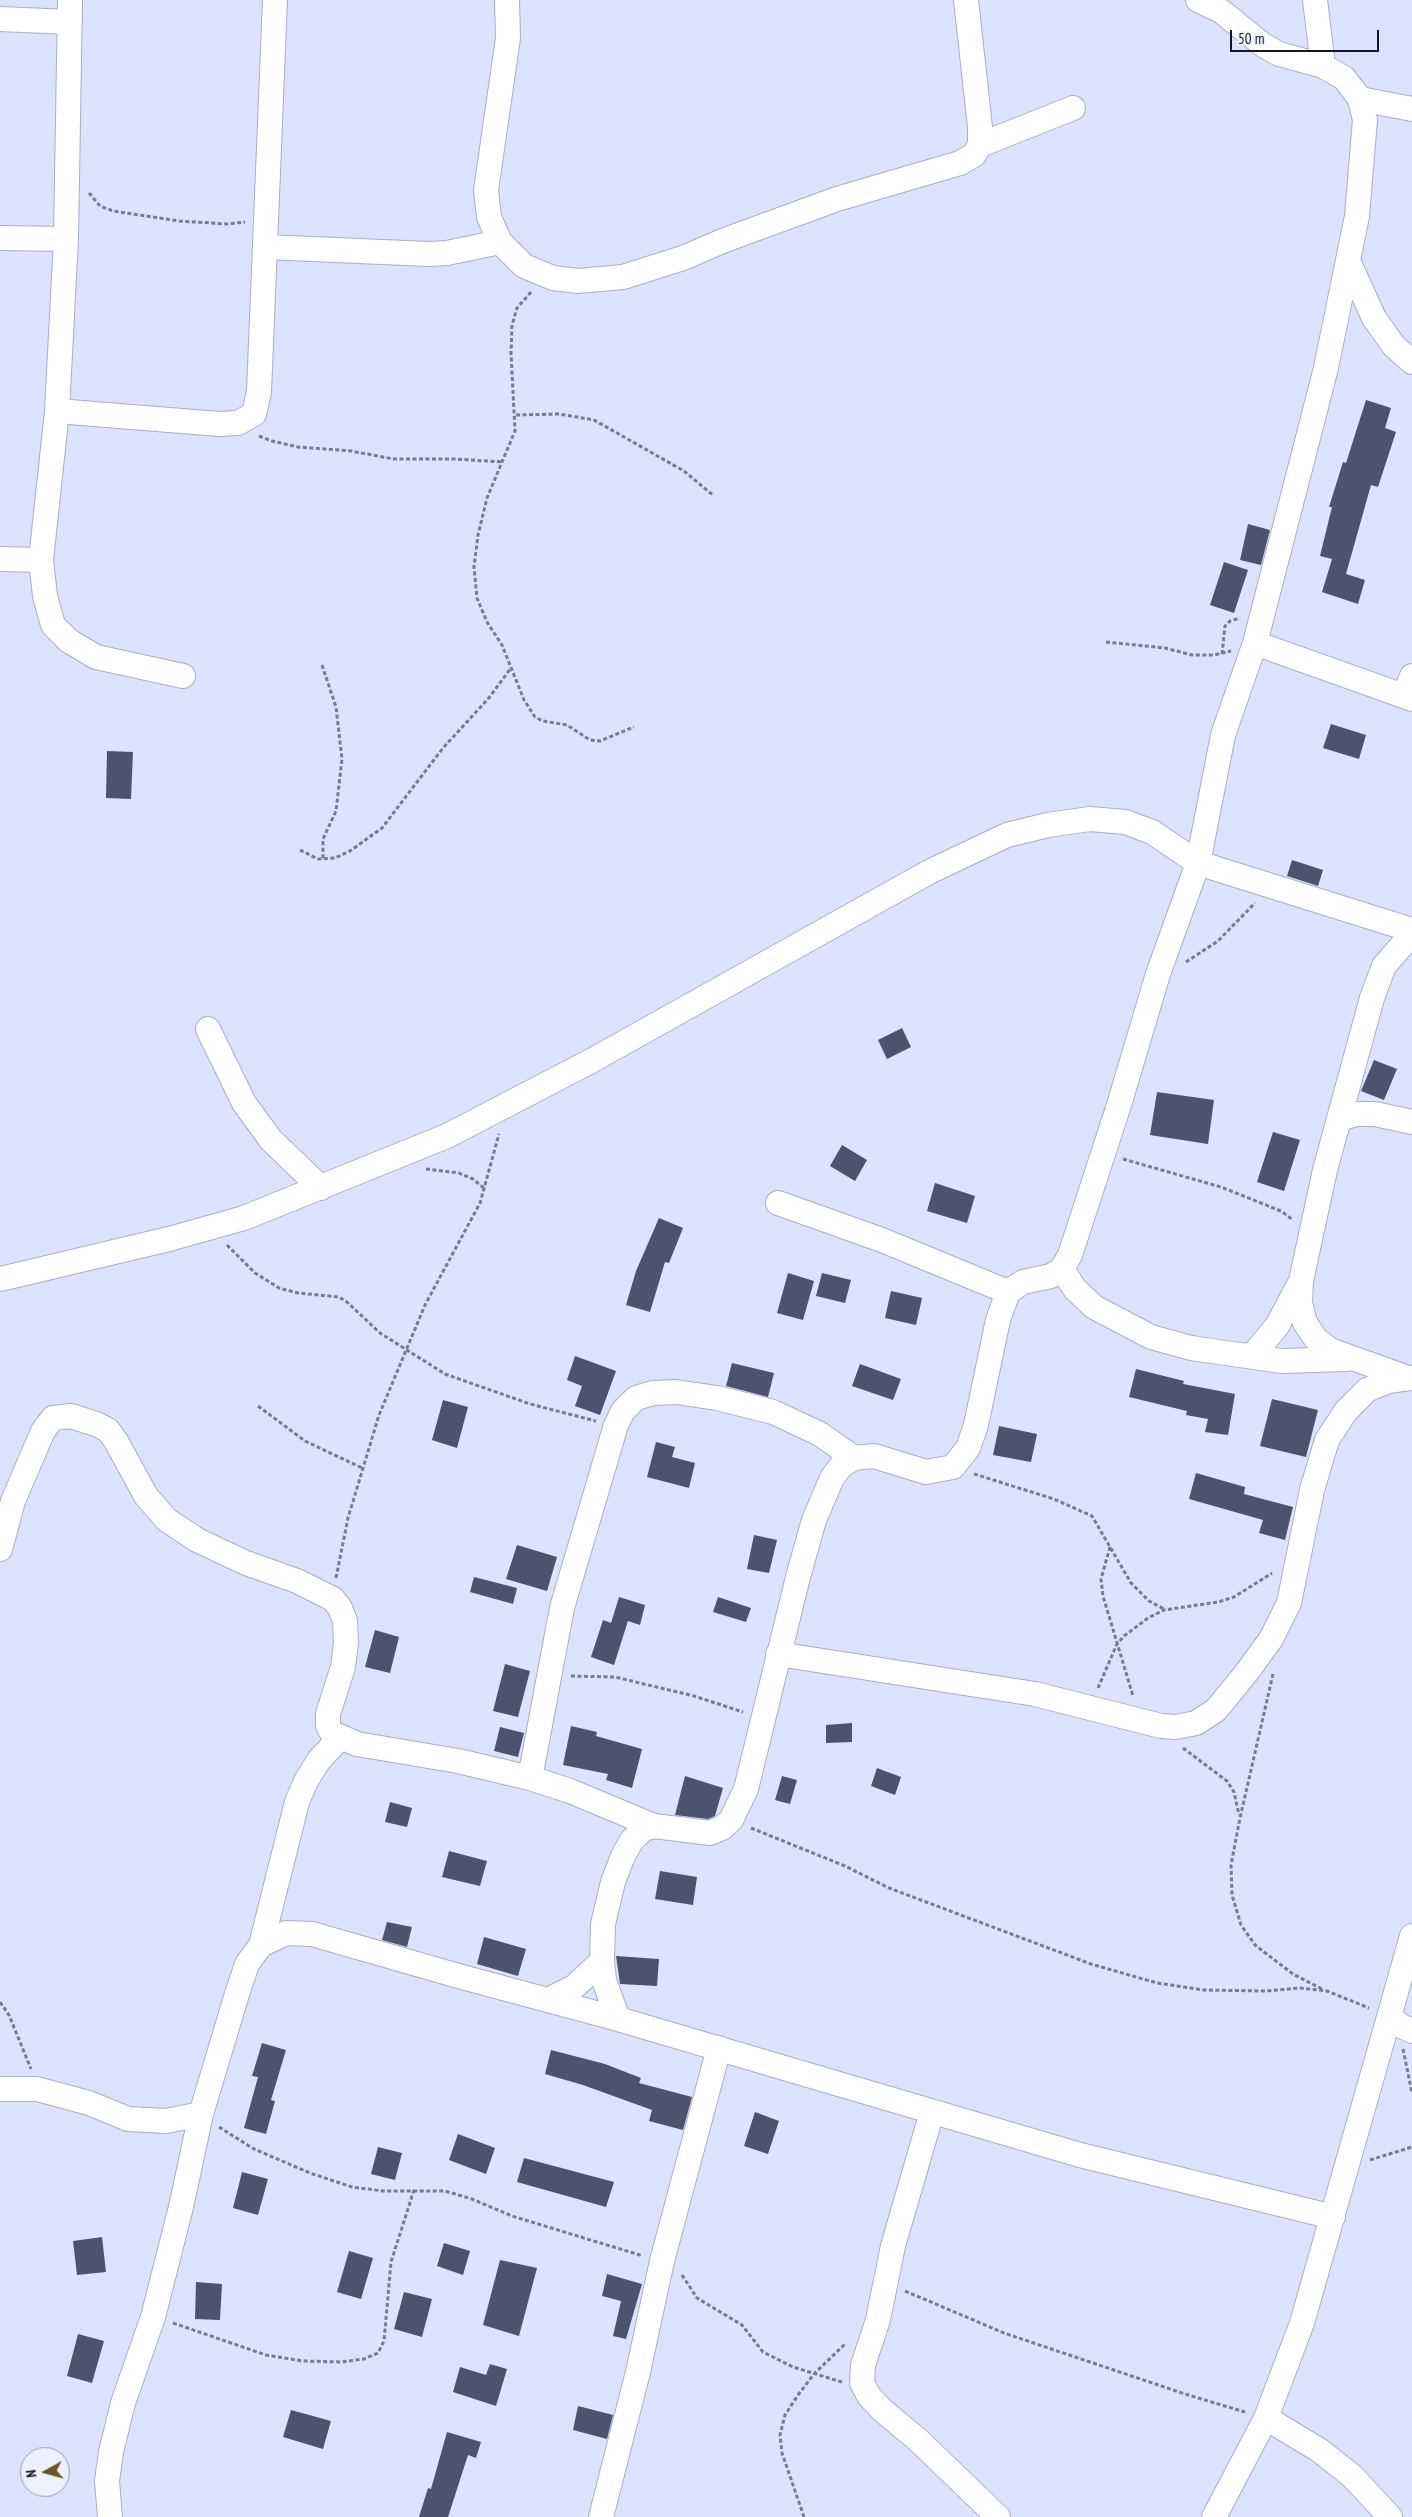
<!DOCTYPE html>
<style>
body{margin:0}
#map{position:relative;width:1412px;height:2517px;overflow:hidden;background:#dce3fe;font-family:"PT Sans Narrow",sans-serif}
canvas{display:block}
.north{position:absolute;left:20px;top:2447px;width:50px;height:50px;box-sizing:border-box;background:#edf1fe;border:1px solid #979aa7;border-radius:50%;rotate:263deg;font-size:14px;font-weight:700;line-height:20px;text-align:center;color:#151824}
.north::after{content:'';display:block;margin:auto;width:18px;height:22px;background:#695725;clip-path:polygon(50% 0,100% 100%,50% 72%,0 100%)}
.scale{position:absolute;left:1230px;top:30px;width:149px;height:22px;box-sizing:border-box;border:2px solid #151824;border-top:0;padding-left:6px;font-size:15px;line-height:18px;white-space:nowrap;color:#151824;-webkit-text-stroke:4px #edf1fe;paint-order:stroke}
</style>
<div id="map">
<canvas width="1412" height="2517"></canvas>
<div class="north">N</div>
<div class="scale">50 m</div>
</div>
<script>
const context = document.querySelector('canvas').getContext('2d');
context.lineJoin = 'round';
function fill(path, color) { context.fillStyle = color; context.fill(path, 'evenodd'); }
const toPath = rows => new Path2D(rows.map(r => 'M' + r).join(''));
function trace(path, color, width, dash) { context.strokeStyle = color; context.lineWidth = width; context.lineCap = dash ? 'butt' : 'round'; context.setLineDash(dash || []); context.stroke(path); }
const building = toPath([
 [1366,400,1391,408,1385,428,1396,432,1378,487,1371,485,1346,574,1365,580,1358,604,1322,592,1332,559,1320,556,1332,507,1329,507,1343,462,1346,463],
 [1248,524,1270,530,1261,565,1240,560],
 [1224,562,1248,570,1234,613,1210,605],
 [1331,724,1366,735,1359,759,1323,748],
 [107,751,133,752,131,799,106,798],
 [1292,860,1323,870,1318,886,1287,876],
 [902,1028,911,1047,887,1059,878,1040],
 [1374,1060,1397,1069,1384,1100,1361,1091],
 [1157,1092,1214,1100,1208,1144,1150,1135],
 [1273,1132,1300,1140,1284,1191,1257,1182],
 [842,1145,867,1160,855,1181,830,1166],
 [935,1183,975,1196,967,1223,927,1211],
 [659,1218,683,1228,669,1263,665,1262,650,1312,626,1305,636,1271],
 [788,1273,814,1281,803,1320,777,1313],
 [822,1273,851,1280,845,1303,816,1296],
 [891,1291,922,1298,916,1325,885,1318],
 [575,1356,616,1371,600,1415,575,1406,582,1386,567,1380],
 [732,1363,774,1373,768,1397,726,1386],
 [860,1364,901,1379,893,1400,852,1386],
 [1136,1369,1184,1381,1183,1384,1235,1394,1228,1435,1205,1432,1208,1419,1186,1415,1187,1411,1129,1397],
 [1272,1399,1318,1410,1306,1457,1260,1446],
 [443,1400,468,1407,457,1448,432,1440],
 [999,1426,1037,1434,1031,1462,993,1455],
 [656,1442,675,1447,672,1457,695,1463,689,1488,647,1477],
 [1196,1473,1245,1487,1244,1494,1293,1507,1285,1540,1259,1533,1263,1520,1189,1499],
 [754,1535,777,1540,769,1573,747,1569],
 [517,1545,557,1557,547,1591,506,1579],
 [474,1577,517,1588,513,1604,470,1592],
 [619,1597,645,1605,640,1625,628,1621,614,1665,591,1657,603,1620,611,1623],
 [718,1597,751,1608,746,1622,713,1612],
 [375,1630,399,1637,390,1673,365,1667],
 [505,1664,530,1671,518,1717,493,1711],
 [852,1723,852,1742,826,1743,826,1725],
 [571,1726,597,1732,596,1736,642,1749,632,1788,606,1780,608,1774,563,1765],
 [500,1727,524,1733,518,1757,494,1751],
 [877,1768,901,1777,895,1795,871,1786],
 [685,1776,723,1788,715,1816,708,1819,675,1815],
 [782,1776,797,1780,790,1804,775,1800],
 [390,1802,412,1808,407,1827,385,1822],
 [449,1851,487,1861,480,1886,442,1877],
 [660,1871,697,1877,693,1905,655,1899],
 [387,1922,412,1927,407,1947,382,1940],
 [484,1937,526,1949,518,1976,477,1964],
 [616,1956,659,1959,657,1986,620,1984],
 [262,2043,286,2050,271,2100,275,2101,266,2134,244,2128,258,2077,252,2076],
 [551,2050,605,2064,641,2078,639,2083,692,2097,683,2130,649,2121,652,2110,583,2085,545,2074],
 [755,2112,779,2121,768,2154,744,2146],
 [458,2134,495,2148,486,2174,449,2160],
 [378,2147,402,2153,395,2180,371,2174],
 [524,2158,614,2182,606,2207,517,2182],
 [242,2172,268,2179,258,2215,233,2208],
 [102,2237,106,2272,77,2275,73,2241],
 [444,2243,470,2251,463,2275,437,2266],
 [349,2251,373,2258,361,2299,337,2292],
 [500,2260,537,2268,519,2336,483,2325],
 [607,2274,642,2284,626,2339,613,2336,621,2301,602,2296],
 [196,2282,222,2284,220,2320,195,2319],
 [404,2292,432,2299,422,2337,394,2329],
 [78,2334,104,2341,92,2383,67,2376],
 [490,2364,507,2369,496,2406,453,2392,460,2367,486,2375],
 [578,2406,613,2415,607,2439,573,2430],
 [291,2410,331,2421,323,2449,283,2437],
 [447,2432,481,2442,476,2458,468,2455,448,2517,419,2517,428,2488,431,2489]
]);
const path = toPath([
 [89,193,100,206,113,211,179,221,227,224,245,222],
 [531,292,517,308,512,325,511,353,515,431,487,498,478,535,474,567,477,598,487,622,502,645,524,700,535,717,543,721,567,725,590,740,600,741,634,727],
 [516,415,559,414,594,420,684,471,714,496],
 [259,436,272,441,298,447,351,451,394,459,455,459,503,462],
 [1106,642,1165,648,1192,655,1214,655,1231,651],
 [1222,654,1225,626,1230,621,1240,618],
 [322,665,336,707,342,759,336,811,323,839,323,860],
 [300,850,318,859,335,858,350,851,382,828,443,748,488,699,511,668],
 [1186,962,1218,941,1255,903],
 [1123,1159,1221,1187,1281,1211,1293,1220],
 [426,1169,459,1173,473,1179,485,1189],
 [227,1245,255,1273,279,1288,298,1293,339,1297,347,1302,380,1333,445,1374,530,1404,596,1421],
 [258,1406,305,1441,362,1468],
 [974,1474,1054,1499,1092,1516,1131,1583,1149,1601,1164,1609],
 [1110,1547,1101,1579,1103,1596,1133,1696],
 [336,1578,348,1518,379,1415,425,1305,480,1203,499,1134],
 [1273,1674,1240,1818,1231,1865,1232,1895,1241,1925,1255,1945,1293,1974,1324,1990],
 [571,1676,615,1677,694,1696,743,1712],
 [1098,1688,1117,1644,1124,1636,1148,1618,1164,1610,1218,1602,1234,1597,1272,1573],
 [1183,1748,1227,1781,1234,1792,1239,1815],
 [751,1828,845,1866,889,1888,1091,1964,1157,1983,1204,1990,1266,1991,1300,1988,1327,1991,1369,2008],
 [0,2002,9,2015,31,2069],
 [1403,2049,1412,2093],
 [219,2127,254,2149,310,2173,352,2187,383,2191,445,2191,472,2199,512,2216,643,2256],
 [1370,2160,1412,2147],
 [682,2275,697,2298,742,2325,763,2352,793,2367,842,2382],
 [905,2291,1004,2333,1185,2394,1245,2412],
 [173,2323,266,2355,303,2361,341,2362,364,2359,378,2353,384,2341,391,2262,414,2190],
 [804,2517,782,2453,780,2435,785,2415,798,2395,814,2374,846,2343]
]);
const minor = toPath([
 [70,0,66,239,57,411,41,560,45,596,53,625,69,641,96,657,183,676],
 [507,0,508,38,486,190,489,217,500,242,524,266,553,278,578,281,623,277,683,258,725,240,837,199,960,163,974,155,980,145,980,127,966,0],
 [1315,0,1323,66],
 [0,19,70,22],
 [1360,99,1412,109],
 [980,145,1073,108],
 [0,238,66,239],
 [266,247,429,254,447,253,500,242],
 [1349,263,1374,318,1394,346,1412,362],
 [57,411,219,424,238,423,254,414,259,392,275,0],
 [0,559,41,560],
 [1255,643,1412,699],
 [1404,696,1412,676],
 [208,1029,244,1103,271,1140,321,1188],
 [1339,1119,1357,1114,1375,1114,1412,1122],
 [778,1203,882,1240,1008,1292],
 [1062,1269,1075,1289,1094,1307,1151,1337,1191,1348,1282,1361,1347,1359],
 [0,1279,169,1239,244,1218,447,1136,591,1061,929,872,1007,835,1048,825,1090,819,1125,822,1152,832,1198,863,1412,930],
 [1252,1356,1277,1326,1300,1283],
 [1408,1378,1330,1350,1316,1339,1305,1323,1300,1302,1301,1281,1325,1170,1372,998,1384,966,1403,944,1412,939],
 [0,1549,13,1501,43,1431,53,1418,71,1416,96,1424,108,1430,116,1441,146,1496,167,1520,197,1540,246,1563,297,1581,333,1599,340,1608,345,1621,346,1643,343,1667,328,1714,328,1726,332,1733,357,1744,458,1761,530,1778,570,1791,654,1826],
 [778,1654,1035,1694,1161,1726,1176,1727,1196,1723,1216,1710,1247,1672,1271,1639,1289,1603,1312,1490,1327,1440,1346,1411,1367,1390,1388,1381,1412,1378],
 [530,1778,562,1608,616,1425,623,1411,636,1398,653,1393,676,1392,717,1398,773,1412,820,1434,854,1458],
 [261,1945,297,1802,306,1781,319,1760,340,1738],
 [548,2000,574,1987,602,1961],
 [1390,2017,1401,2026,1412,2031],
 [618,2019,604,1980,602,1961,603,1924,613,1882,623,1856,632,1840,644,1829,654,1826,710,1833,722,1828,731,1820,746,1789,798,1577,814,1520,832,1478,841,1466,854,1458,874,1456,926,1472,953,1467,968,1448,976,1425,998,1320,1008,1292,1023,1282,1051,1276,1062,1269,1070,1255,1119,1105,1158,974,1198,863,1223,735,1255,643,1326,368,1357,216,1365,120,1360,99,1344,78,1323,66,1279,54,1263,45,1221,11,1198,0],
 [0,2089,37,2089,89,2103,128,2119,166,2121,201,2114],
 [932,2112,893,2246,878,2320,863,2365,862,2383,869,2396,882,2410,917,2439,998,2517],
 [1266,2418,1319,2450,1352,2476,1390,2517],
 [110,2517,107,2481,111,2452,123,2403,153,2317,181,2207,201,2114,237,1994,247,1964,261,1945,286,1933,312,1934,462,1977,618,2019,1080,2155,1333,2217],
 [601,2517,638,2372,662,2261,719,2048],
 [1214,2517,1266,2418,1302,2323,1412,1936]
]);
fill(building, '#4c536f');
trace(minor, '#a6aece', 26);
trace(path, '#767b8e', 3, [4, 2.5]);
trace(minor, '#fff', 24);
</script>
